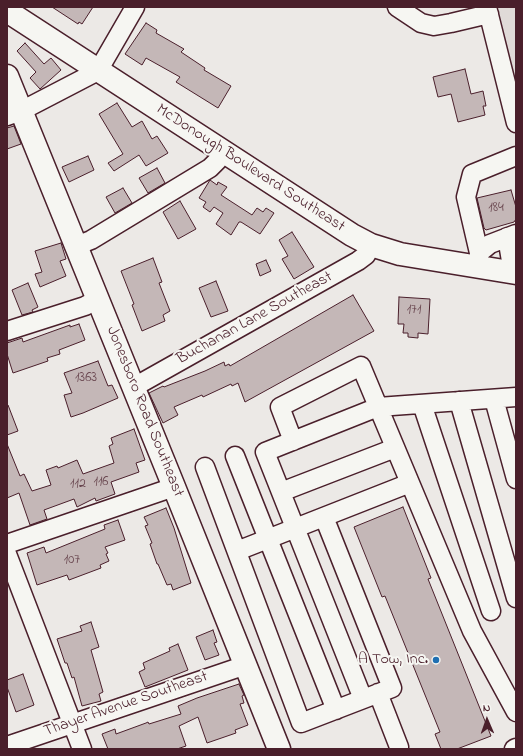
<!DOCTYPE html>
<style>
body{margin:0}
#map{position:relative;width:523px;height:756px;overflow:hidden;background:#ece9e6;font-family:"Indie Flower",sans-serif}
canvas{display:block}
.frame{position:absolute;inset:0;border:8px solid #4a1f2b;pointer-events:none}
.north{position:absolute;left:467px;top:700px;width:40px;height:40px;-webkit-text-stroke:3px #f6f6f2;paint-order:stroke;rotate:358deg;font-size:11px;font-weight:700;line-height:16px;text-align:center;color:#4a1f2b}
.north::after{content:'';display:block;margin:auto;width:14px;height:18px;background:#4a1f2b;clip-path:polygon(50% 0,100% 100%,50% 72%,0 100%)}
</style>
<div id="map">
<canvas width="523" height="756"></canvas>
<div class="frame"></div>
<div class="north">N</div>
</div>
<script>
const context = document.querySelector('canvas').getContext('2d');
context.lineJoin = 'round';
function fill(path, color) { context.fillStyle = color; context.fill(path, 'evenodd'); }
const toPath = rows => new Path2D(rows.map(r => 'M' + r).join(''));
function trace(path, color, width, dash) { context.strokeStyle = color; context.lineWidth = width; context.lineCap = dash ? 'butt' : 'round'; context.setLineDash(dash || []); context.stroke(path); }
function label(font, color, halo, rows, align = 'center') {
  context.font = font + ' "Indie Flower",sans-serif'; context.lineWidth = 4; context.setLineDash([]); context.textBaseline = 'middle'; context.strokeStyle = halo; context.fillStyle = color; for (const [text, x, y, turn = 0] of rows) {
    context.save(); context.translate(x, y); context.rotate((+turn || 0) * Math.PI / 180); context.textAlign = isNaN(turn) ? turn : align; if (halo) context.strokeText(text, 0, 0); context.fillText(text, 0, 0); context.restore();
  }
}
const built = toPath([
 [487,7,516,7,516,124]
]);
const building = toPath([
 [52,7,93,7,82,24,79,22,78,24,52,7],
 [146,23,157,30,156,33,184,49,181,52,205,68,204,70,231,86,218,108,176,82,180,77,146,58,142,65,125,54,146,23],
 [25,43,44,64,51,58,61,70,40,89,30,78,36,72,17,51,25,43],
 [465,69,471,94,483,91,486,106,483,106,485,115,458,122,451,94,438,97,433,77,465,69],
 [117,103,132,127,142,121,152,139,157,136,168,153,146,166,139,155,114,171,108,163,123,154,99,114,117,103],
 [14,126,21,144,7,149,7,128,14,126],
 [88,156,94,170,69,182,62,167,88,156],
 [157,168,165,183,148,193,139,178,157,168],
 [210,180,217,185,218,182,227,187,221,195,252,215,257,208,263,212,266,208,274,213,260,234,241,222,239,222,231,235,216,224,223,213,214,207,210,212,203,207,206,202,199,198,210,180],
 [123,188,132,203,115,213,106,197,123,188],
 [511,190,516,207,516,219,514,222,486,230,484,228,477,198,511,190],
 [180,201,196,229,178,239,163,212,180,201],
 [292,232,314,267,294,279,282,259,288,256,279,240,292,232],
 [61,243,66,259,60,261,66,276,40,287,35,274,42,272,35,251,61,243],
 [153,258,162,282,159,283,170,311,163,315,165,321,142,331,132,305,134,304,121,271,153,258],
 [266,260,271,271,260,276,256,264,266,260],
 [216,281,228,311,211,317,199,288,216,281],
 [28,283,38,307,32,310,33,312,22,315,12,290,28,283],
 [353,295,374,331,245,402,238,383,232,386,231,384,203,397,202,395,174,407,178,415,163,423,149,393,163,386,164,387,205,371,224,362,225,366,229,364,230,366,353,295],
 [399,297,430,299,428,334,418,333,418,338,408,337,408,333,403,333,404,324,398,324,399,297],
 [79,324,85,340,59,350,60,354,47,358,48,361,13,373,7,354,7,343,22,338,23,342,70,325,70,327,79,324],
 [98,361,108,386,112,385,118,398,83,413,71,417,64,395,72,393,64,373,98,361],
 [7,405,8,405,18,431,7,435,7,405],
 [134,429,145,460,136,463,139,472,111,482,115,494,96,501,95,498,77,507,74,499,44,510,47,519,30,525,19,493,7,498,7,444,20,476,24,474,32,491,51,485,46,470,57,466,58,468,77,460,83,474,114,463,109,446,113,444,111,438,134,429],
 [403,507,431,578,428,579,491,736,457,749,441,749,435,734,440,732,385,596,382,597,354,527,403,507],
 [166,508,174,528,191,583,173,590,171,584,167,585,158,564,157,564,150,544,152,543,145,526,148,525,144,517,166,508],
 [118,520,125,540,105,547,108,553,106,554,109,561,100,565,101,568,69,580,67,575,37,585,27,553,44,547,46,553,105,529,104,525,118,520],
 [91,622,99,647,91,650,103,692,99,694,101,701,82,706,74,677,72,678,67,663,65,663,57,639,82,631,80,626,91,622],
 [213,630,217,642,214,643,219,655,205,660,196,637,213,630],
 [178,644,188,670,145,687,139,672,145,669,143,663,170,651,169,648,178,644],
 [23,674,34,705,16,712,7,687,7,680,23,674],
 [239,684,244,695,242,696,244,703,240,704,248,725,235,730,236,733,207,743,198,717,179,726,186,746,177,749,108,749,102,734,115,729,116,734,146,723,148,722,149,724,181,714,178,706,197,698,239,684]
]);
const minor = toPath([
 [397,7,421,23,434,26,451,23,489,14],
 [487,7,516,123],
 [7,116,21,111,98,71,135,7],
 [507,237,513,273],
 [76,246,91,240,210,168,217,161,222,151],
 [479,253,466,197,472,174,516,156],
 [479,264,479,253,490,244,516,234],
 [7,331,85,306,98,299],
 [134,387,358,261,366,255,371,245],
 [494,399,516,479],
 [459,401,516,598],
 [422,404,491,611],
 [293,441,280,407,361,366,472,631,516,712],
 [235,456,336,710],
 [205,467,301,723,392,688,324,517],
 [281,492,395,448],
 [7,544,174,487],
 [237,551,410,483],
 [7,554,82,749],
 [378,693,399,747],
 [363,699,265,452,378,407,516,397],
 [7,746,246,665],
 [514,749,516,748]
]);
const major = toPath([
 [7,11,352,235,371,245,400,254,516,273],
 [7,76,174,487,279,749]
]);
const markers = [
 [436,660,4,"#1f6fb2"]
];
const numberNames = [
 ["184",496,209],
 ["171",414,311],
 ["1363",86,379],
 ["116",101,483],
 ["112",78,485],
 ["107",72,561]
];
const streetNames = [
 ["McDonough Boulevard Southeast",250,169,33],
 ["Buchanan Lane Southeast",255,319,-29],
 ["Jonesboro Road Southeast",144,412,68],
 ["Thayer Avenue Southeast",126,705,-19]
];
const poiNames = [
 ["A Tow, Inc.",428,660]
];
fill(built, '#e0dad8');
fill(building, '#c4b7b7');
trace(building, '#4a1f2b', 1);
trace(minor, '#4a1f2b', 21);
trace(major, '#4a1f2b', 25);
trace(minor, '#f6f6f2', 18);
trace(major, '#f6f6f2', 22);
for (const [x, y, r, color] of markers) { const dot = new Path2D(); dot.arc(x, y, r, 0, 2 * Math.PI); context.fillStyle = color; context.fill(dot); trace(dot, '#f6f6f2', 1.5); }
label('14px', '#68454e', null, numberNames);
label('16px', '#4a1f2b', '#f6f6f2', streetNames);
label('16px', '#4a1f2b', '#f6f6f2', poiNames, 'right');
</script>
